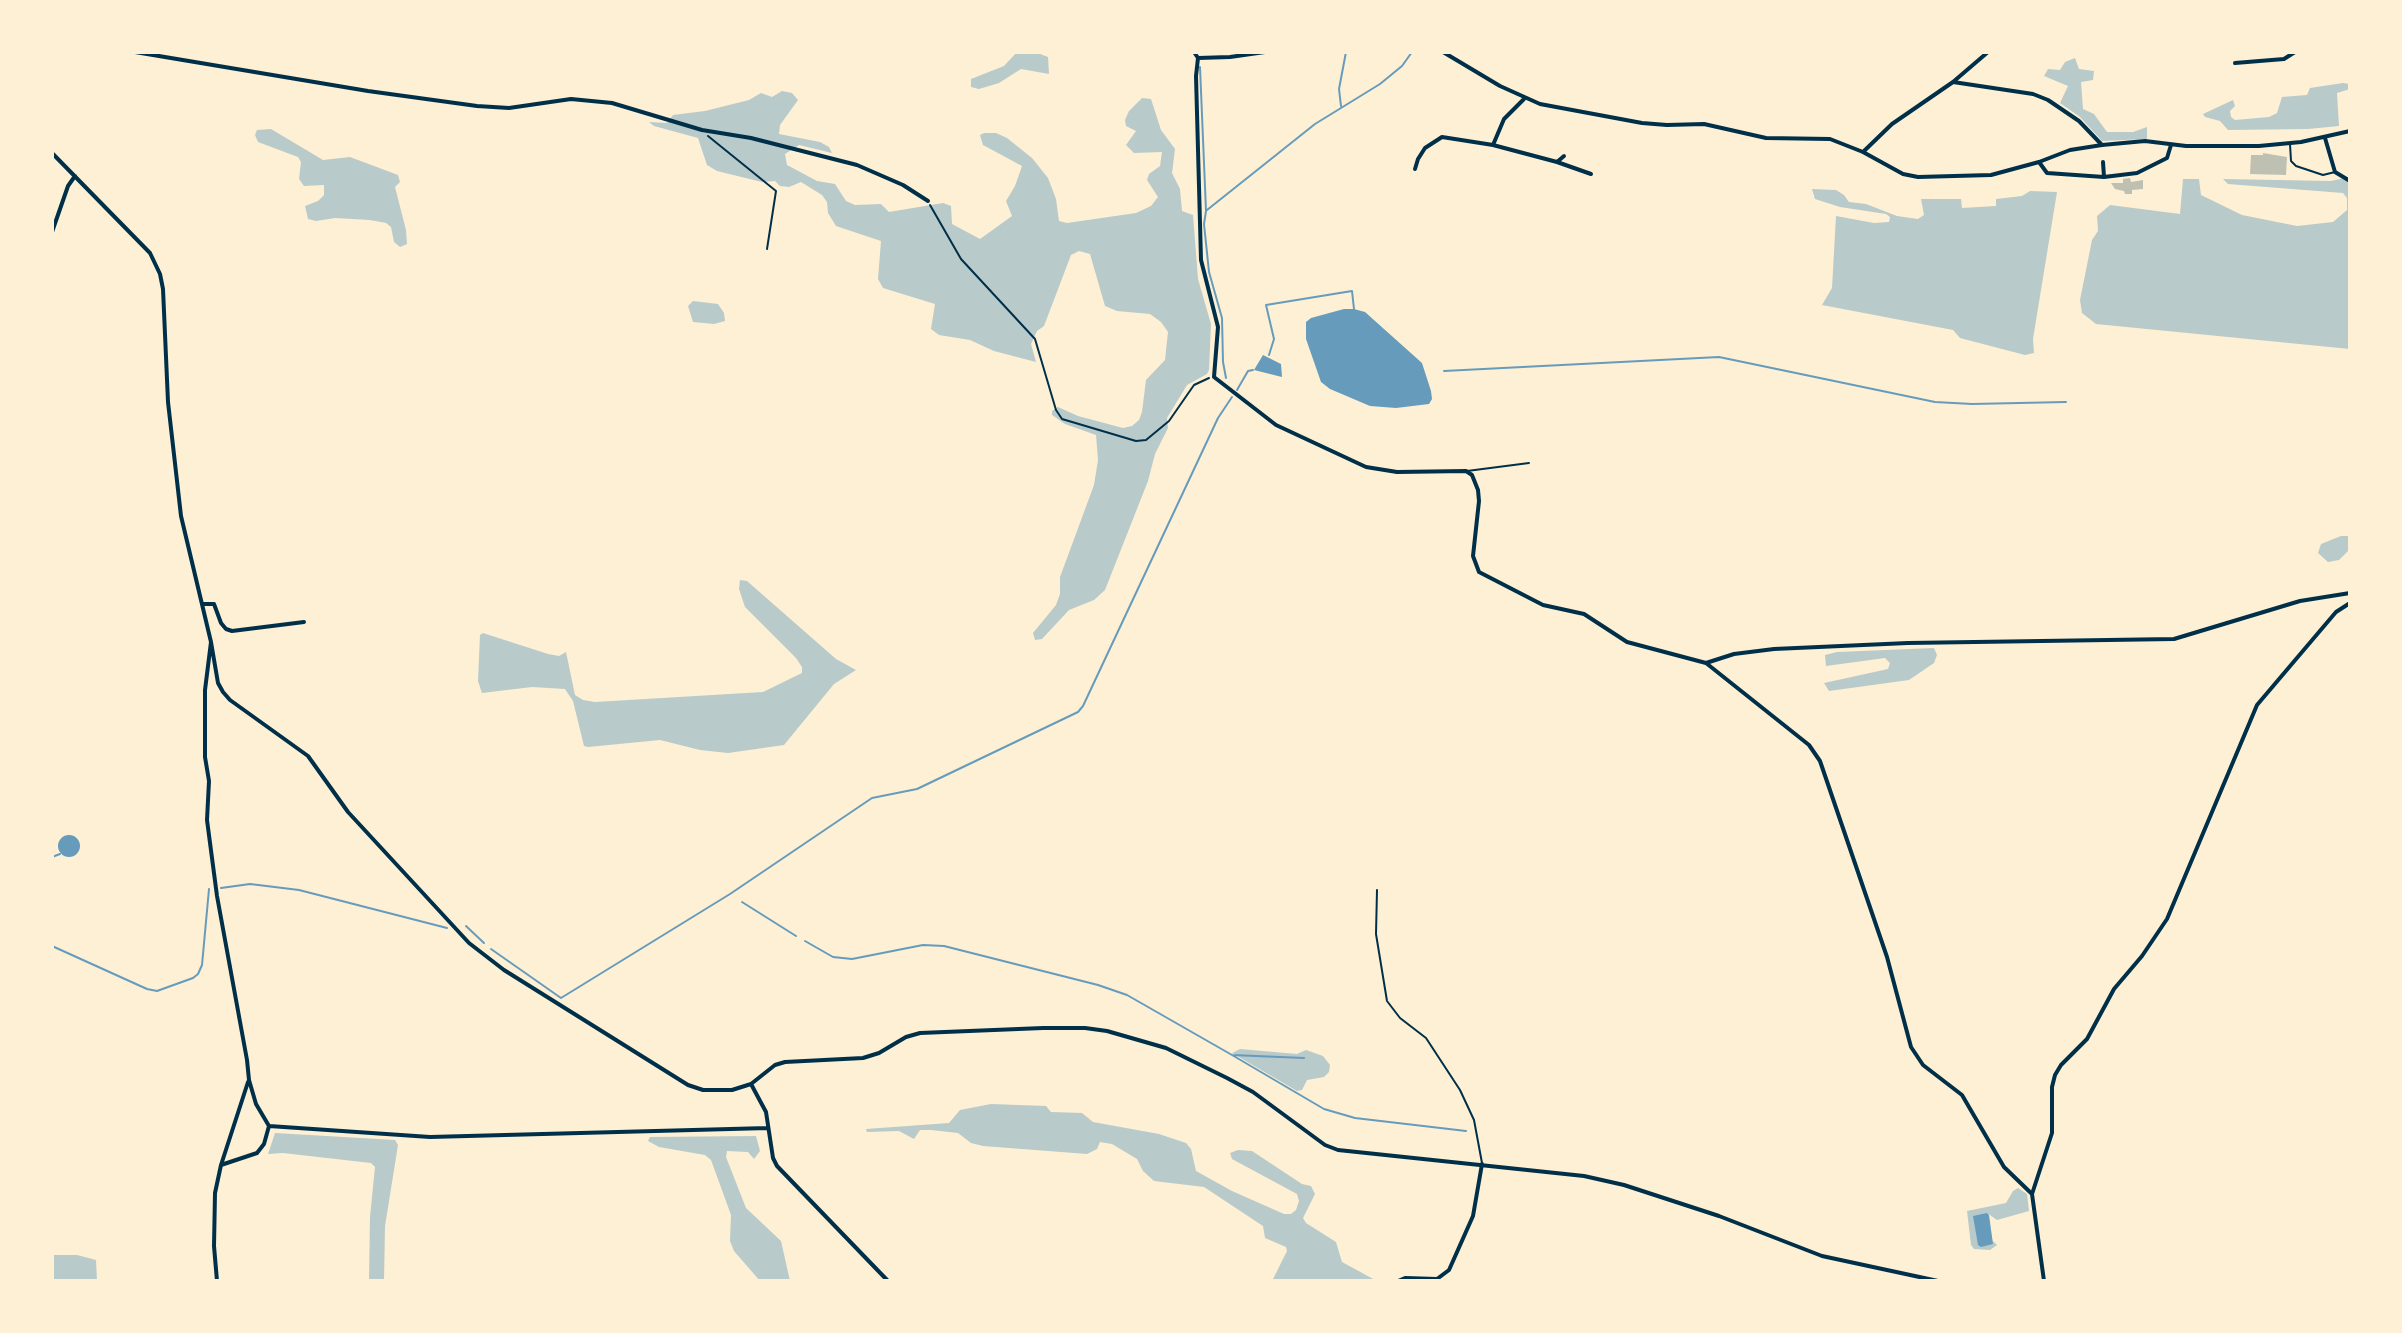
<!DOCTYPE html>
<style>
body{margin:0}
#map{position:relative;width:2402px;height:1333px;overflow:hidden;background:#fdf0d5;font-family:"Source Sans 3",sans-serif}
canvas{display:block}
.frame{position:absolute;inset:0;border:54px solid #fdf0d5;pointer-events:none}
</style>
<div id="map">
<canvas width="2402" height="1333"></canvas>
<div class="frame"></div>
</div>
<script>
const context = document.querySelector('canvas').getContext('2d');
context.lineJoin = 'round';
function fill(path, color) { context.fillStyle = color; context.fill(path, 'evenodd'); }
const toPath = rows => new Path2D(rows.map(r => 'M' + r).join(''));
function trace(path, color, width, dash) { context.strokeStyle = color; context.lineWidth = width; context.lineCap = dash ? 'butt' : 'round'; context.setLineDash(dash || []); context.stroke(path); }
const green = toPath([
 [1017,52,1035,52,1048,57,1049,74,1021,69,999,83,979,89,971,87,971,79,1004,66],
 [2075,58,2079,69,2094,71,2093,80,2081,82,2083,109,2094,114,2107,132,2133,132,2147,127,2147,139,2102,141,2080,117,2060,103,2068,86,2044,76,2048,69,2060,70,2065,62],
 [2343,83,2350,84,2350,89,2337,93,2339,126,2308,129,2228,130,2220,121,2205,117,2203,114,2233,100,2235,106,2230,111,2231,117,2235,120,2269,117,2277,113,2282,97,2307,95,2310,88],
 [782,91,792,93,798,100,780,125,779,134,820,142,829,147,832,153,799,145,785,154,787,165,817,181,835,184,846,201,855,205,881,204,889,212,943,203,951,206,952,224,980,239,1012,216,1006,201,1015,186,1022,166,983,145,980,135,984,133,996,133,1007,138,1032,158,1048,178,1056,199,1059,221,1067,223,1136,213,1151,206,1158,197,1147,180,1149,174,1160,166,1162,152,1134,153,1126,145,1136,131,1126,126,1125,120,1129,111,1142,98,1151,99,1161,130,1175,149,1172,173,1180,189,1182,211,1193,215,1198,279,1211,324,1209,370,1207,374,1187,385,1167,418,1168,428,1155,454,1148,481,1105,590,1094,600,1069,610,1042,639,1035,640,1033,633,1056,605,1060,594,1060,577,1094,485,1098,460,1096,435,1065,424,1052,415,1052,411,1058,407,1078,416,1123,428,1132,426,1139,420,1142,412,1146,380,1165,360,1168,332,1161,322,1150,314,1117,311,1105,306,1090,254,1079,251,1071,255,1044,326,1037,331,1031,344,1036,362,994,351,970,340,939,335,931,329,935,304,883,288,878,279,881,241,836,226,828,213,827,202,822,195,801,182,789,187,780,186,775,181,762,182,717,171,707,165,698,138,654,126,649,122,667,123,673,115,705,111,749,100,761,93,772,97],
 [271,129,323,160,350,157,398,175,400,182,395,187,406,230,407,244,400,247,394,242,391,227,386,223,370,220,335,218,316,221,308,219,305,206,318,201,324,195,324,185,304,186,299,179,301,162,298,157,258,142,255,135,257,130],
 [2348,177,2350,349,2096,324,2082,313,2080,300,2092,240,2098,231,2097,216,2110,205,2180,214,2183,179,2199,179,2201,195,2242,215,2297,226,2333,222,2347,210,2347,198,2343,193,2228,184,2223,179,2331,181],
 [1812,189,1836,190,1844,195,1849,202,1866,204,1897,216,1918,219,1924,215,1921,199,1961,199,1962,208,1996,206,1996,199,2022,196,2030,191,2057,192,2033,339,2034,353,2025,355,1960,338,1953,330,1822,305,1832,288,1836,216,1874,223,1889,222,1890,217,1886,214,1840,207,1815,199],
 [693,301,718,304,724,313,725,321,714,324,693,322,688,306],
 [2341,536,2350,536,2350,549,2339,560,2328,562,2318,553,2321,544],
 [740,580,747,581,836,659,856,670,834,684,784,745,728,753,700,750,660,740,588,747,584,746,573,701,565,689,532,687,482,693,478,681,480,635,483,633,548,654,559,656,566,652,575,695,583,700,595,702,763,692,802,673,802,667,796,658,745,607,739,589],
 [1934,648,1937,655,1934,663,1909,680,1829,691,1824,683,1888,669,1890,663,1885,658,1826,666,1825,655,1837,652],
 [1240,1049,1297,1054,1306,1050,1323,1056,1330,1065,1329,1072,1324,1077,1307,1080,1302,1090,1297,1091,1232,1053],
 [991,1104,1046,1106,1051,1112,1082,1113,1093,1122,1159,1134,1186,1143,1191,1149,1196,1171,1232,1191,1284,1214,1291,1214,1296,1210,1299,1201,1297,1194,1232,1159,1230,1153,1238,1150,1252,1151,1302,1184,1311,1186,1315,1194,1303,1218,1306,1223,1336,1242,1342,1262,1377,1281,1272,1281,1287,1251,1286,1247,1265,1238,1263,1226,1204,1187,1154,1181,1143,1171,1137,1159,1112,1144,1100,1142,1097,1149,1087,1154,983,1146,971,1143,958,1133,931,1130,920,1130,914,1139,899,1131,867,1132,866,1129,949,1123,960,1110],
 [275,1133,395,1140,398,1145,385,1226,384,1281,369,1281,370,1217,375,1167,371,1163,283,1153,268,1154],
 [756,1136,760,1151,754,1159,748,1152,727,1151,726,1157,746,1208,781,1241,790,1281,760,1281,734,1251,730,1241,731,1215,711,1160,705,1155,659,1147,648,1141,650,1137],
 [2018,1188,2027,1194,2029,1211,1997,1220,1987,1213,1993,1244,1993,1241,1997,1245,1990,1250,1974,1249,1971,1245,1967,1211,2006,1203,2013,1191],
 [52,1255,77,1255,96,1260,97,1281,52,1281]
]);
const water = toPath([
 [1344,309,1354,309,1365,312,1422,363,1431,391,1432,399,1429,404,1396,408,1370,406,1330,389,1321,382,1306,339,1306,322,1311,318],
 [1263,355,1281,364,1282,377,1254,370],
 '58 846a11 11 0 1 1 22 0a11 11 0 1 1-22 0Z',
 [1987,1213,1989,1215,1993,1244,1981,1247,1978,1245,1973,1216]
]);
const stream = toPath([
 [1198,52,1199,53],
 [1200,67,1206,211,1204,224,1209,272,1222,318,1223,362,1226,378],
 [1341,106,1339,89,1346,52],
 [1207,210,1315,124,1380,84,1402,66,1412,52],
 [1269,355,1274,339,1266,305,1352,291,1354,309],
 [1444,371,1719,357,1935,402,1972,404,2066,402],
 [1237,390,1248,371,1253,370],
 [52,857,60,854],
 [221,888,250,884,299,890,447,928],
 [742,902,796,936],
 [466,926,484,943],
 [805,941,833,957,852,959,923,945,944,946,1098,985,1127,995,1232,1055,1304,1058],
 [52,946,147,989,157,991,193,978,198,974,202,965,209,889],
 [491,949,561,998,730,894,872,798,917,789,1078,712,1083,706,1218,418,1232,397],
 [1232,1055,1324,1109,1355,1118,1466,1131]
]);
const building = toPath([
 [2263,153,2287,157,2286,175,2250,174,2251,155,2263,155],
 [2130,178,2131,182,2143,180,2143,189,2132,190,2132,194,2125,194,2124,191,2115,189,2111,183,2123,183,2123,179]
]);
const path = toPath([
 [930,205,961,259,1035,339,1056,410,1062,419,1136,441,1146,440,1169,421,1194,385,1209,378]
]);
const service = toPath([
 [708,136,776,191,767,249],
 [2290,144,2291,161,2296,166,2323,175,2335,172],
 [1467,471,1529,463],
 [1377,890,1376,934,1387,1001,1400,1018,1426,1038,1460,1090,1474,1120,1482,1163]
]);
const minor = toPath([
 [135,52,368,91,477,106,509,108,571,99,612,103,702,130,751,138,857,165,903,185,928,201],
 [1194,52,1198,58,1196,76,1201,260,1218,327,1214,377,1276,425,1366,467,1397,472,1466,471,1472,475,1478,490,1479,501,1473,556,1479,572,1543,605,1584,614,1627,642,1706,663,1809,745,1820,761,1887,957,1911,1047,1923,1065,1962,1095,2004,1167,2032,1194,2044,1281],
 [1443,52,1500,86,1540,104,1642,123,1667,125,1704,124,1766,138,1830,139,1863,152,1903,174,1918,177,1991,175,2039,162,2047,173,2104,177,2137,173,2167,158,2171,145],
 [1198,58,1230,57,1265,52],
 [2235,63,2284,59,2295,52],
 [1953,82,2033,94,2048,100,2079,121,2102,145],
 [2325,138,2335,172,2350,181],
 [1493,145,1557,162,1564,156],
 [1863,152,1892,124,1953,82,1988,52],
 [52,153,150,253,160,274,163,289,168,402,181,516,211,642,205,690,205,757,209,781,207,820,217,896,247,1060,249,1080,256,1104,269,1126,264,1144,257,1153,221,1165,215,1193,214,1246,217,1281],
 [1557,162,1591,174],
 [2103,162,2104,177],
 [1415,169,1418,159,1425,148,1442,137,1493,145,1504,119,1524,99],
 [52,232,68,186,75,176],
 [204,604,214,604,221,623,226,629,232,631,304,622],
 [211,642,218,683,223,692,230,700,308,756,348,812,469,943,504,970,688,1085,703,1090,732,1090,751,1084,775,1065,785,1062,863,1058,879,1053,906,1037,920,1033,1043,1028,1085,1028,1107,1031,1166,1048,1227,1078,1253,1092,1325,1145,1338,1150,1584,1176,1624,1185,1719,1216,1822,1256,1938,1281],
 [1706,663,1734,654,1774,649,1908,643,2174,639,2300,601,2350,593],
 [751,1084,766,1112,773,1158,777,1166,888,1281],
 [269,1126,430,1137,768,1128],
 [221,1165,248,1082],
 [2032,1194,2052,1133,2052,1087,2055,1075,2061,1065,2087,1039,2114,989,2142,956,2167,919,2257,705,2336,612,2350,603],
 [1398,1281,1405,1278,1437,1279,1449,1270,1473,1216,1482,1164]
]);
const tertiary = toPath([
 [2039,162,2070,150,2102,145,2145,141,2186,146,2259,146,2301,142,2350,131]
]);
fill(green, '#b9caca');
fill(water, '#669bbc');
trace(stream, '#669bbc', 2);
fill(building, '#bec0b2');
trace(path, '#003049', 2);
trace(service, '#003049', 2);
trace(minor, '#003049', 4);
trace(tertiary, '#003049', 4);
</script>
